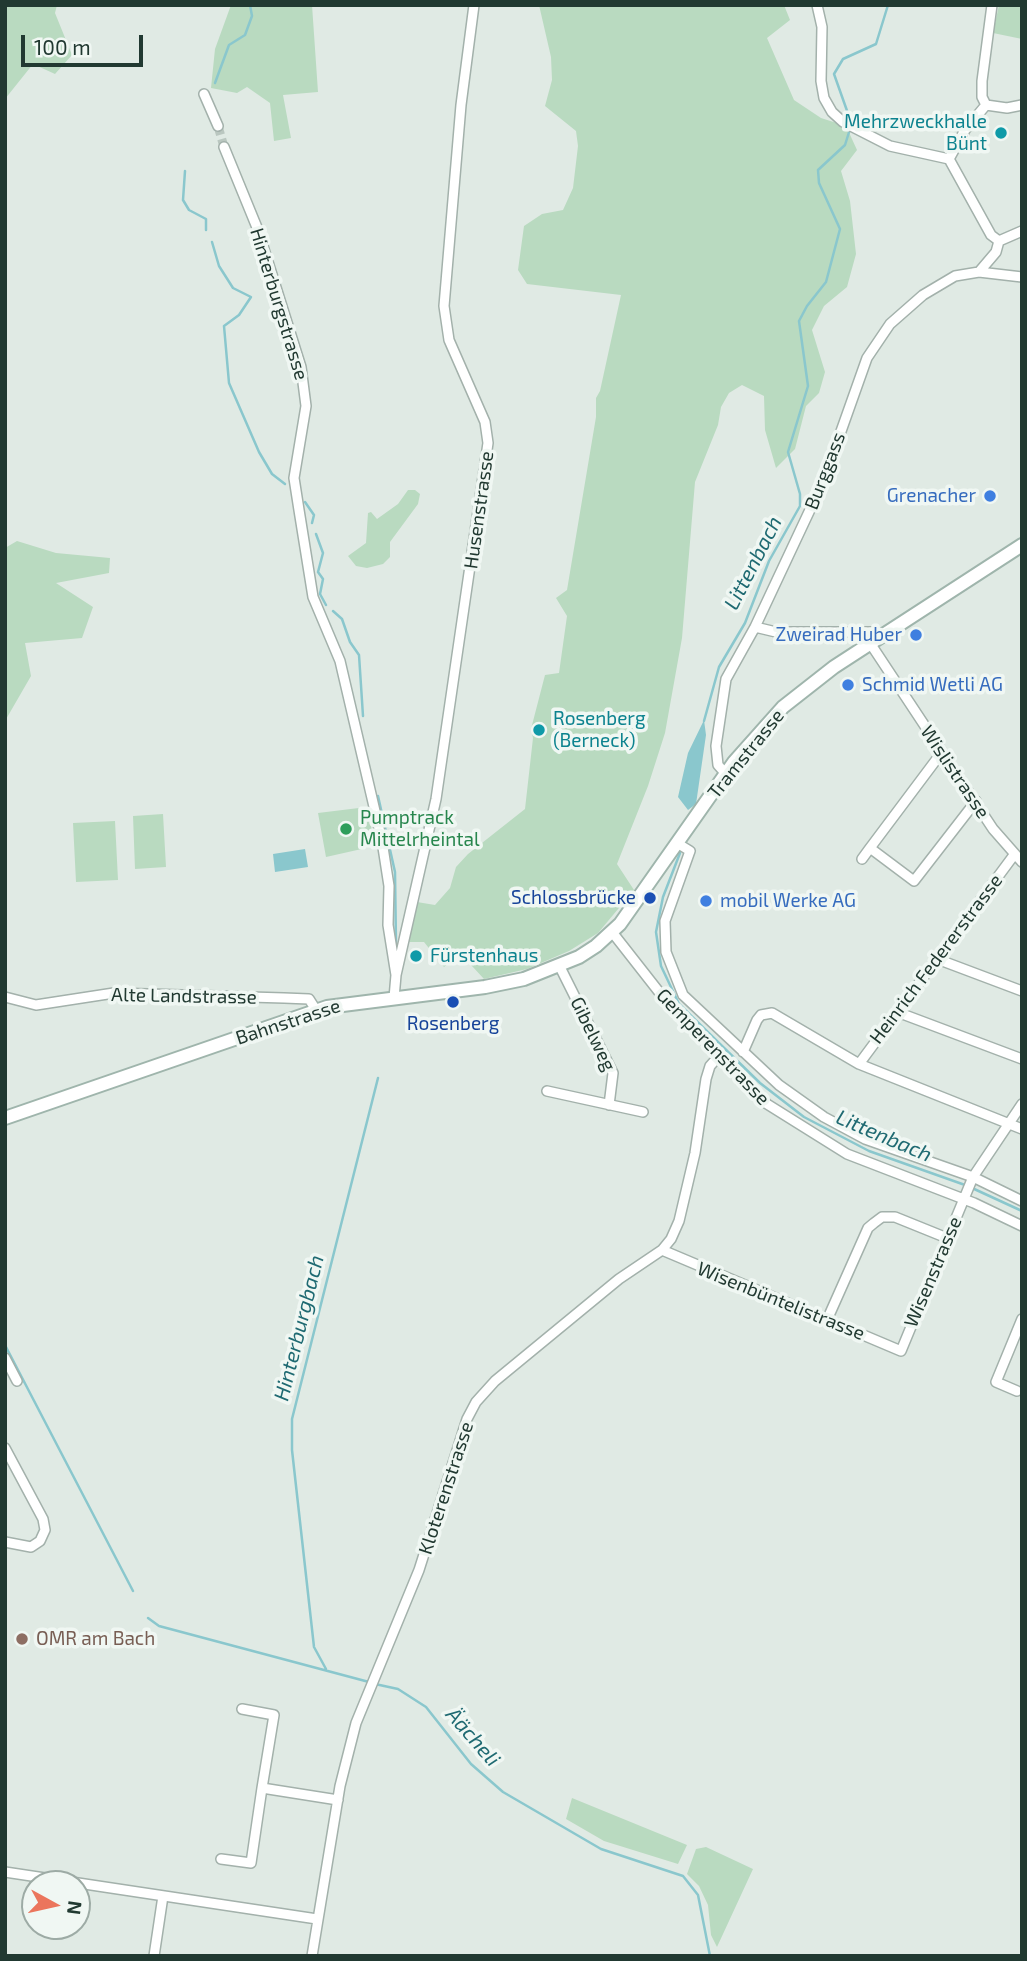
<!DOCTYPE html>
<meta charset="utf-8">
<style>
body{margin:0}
#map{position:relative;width:1027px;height:1961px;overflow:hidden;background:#e0eae4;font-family:"Exo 2",sans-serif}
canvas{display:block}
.frame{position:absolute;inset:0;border:7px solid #213931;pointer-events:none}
.north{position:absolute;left:21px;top:1870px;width:70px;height:70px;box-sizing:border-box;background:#f0f7f3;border:2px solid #9daba5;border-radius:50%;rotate:98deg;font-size:19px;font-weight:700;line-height:28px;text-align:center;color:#213931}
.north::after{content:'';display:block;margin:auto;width:24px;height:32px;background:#eb755c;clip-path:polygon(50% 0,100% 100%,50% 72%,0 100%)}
.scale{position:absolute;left:21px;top:35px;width:122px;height:32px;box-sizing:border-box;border:4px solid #213931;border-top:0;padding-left:9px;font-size:21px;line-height:24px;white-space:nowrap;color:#213931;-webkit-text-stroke:5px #f0f7f3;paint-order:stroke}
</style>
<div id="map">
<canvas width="1027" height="1961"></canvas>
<div class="frame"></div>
<div class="north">N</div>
<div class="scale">100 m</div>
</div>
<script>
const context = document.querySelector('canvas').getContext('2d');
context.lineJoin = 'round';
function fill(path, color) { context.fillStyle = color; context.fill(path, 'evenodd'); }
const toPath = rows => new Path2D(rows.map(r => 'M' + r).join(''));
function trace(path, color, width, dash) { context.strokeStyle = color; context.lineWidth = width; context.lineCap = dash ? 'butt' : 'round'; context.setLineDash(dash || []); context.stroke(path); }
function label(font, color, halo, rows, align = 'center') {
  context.font = font + ' "Exo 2",sans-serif'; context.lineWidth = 7; context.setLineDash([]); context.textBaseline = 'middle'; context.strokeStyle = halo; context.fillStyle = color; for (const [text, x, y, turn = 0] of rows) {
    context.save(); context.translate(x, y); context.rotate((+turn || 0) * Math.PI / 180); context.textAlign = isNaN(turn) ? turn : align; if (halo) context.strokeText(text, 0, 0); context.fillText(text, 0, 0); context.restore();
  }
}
const green = toPath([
 [5,5,57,5,55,13,72,55,55,74,33,64,5,99],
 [231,5,312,5,318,92,283,95,291,138,274,141,270,103,247,87,237,93,211,88,215,49],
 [539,5,784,5,790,20,767,38,794,100,821,118,846,126,857,150,841,171,850,201,856,254,847,287,824,306,812,330,825,372,819,393,806,406,795,449,776,468,765,430,764,396,742,385,729,393,721,407,718,425,695,482,682,638,665,733,648,786,617,864,634,890,598,933,569,951,527,969,484,979,460,953,444,967,424,942,409,942,417,902,435,905,450,888,456,867,468,854,525,809,533,738,531,729,545,675,559,673,567,616,556,598,567,590,596,417,596,398,600,391,621,295,527,284,518,270,524,226,542,214,563,210,573,188,578,146,576,131,545,106,552,80,551,57],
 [999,5,1022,5,1022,39,993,33],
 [408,490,415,490,420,494,418,504,390,542,390,557,383,564,367,568,356,566,348,556,366,543,368,513,371,512,377,519,398,504],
 [17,541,56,553,110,558,109,573,56,583,93,607,82,638,25,643,31,676,5,721,5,548],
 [367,807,375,846,326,857,318,813],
 [163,814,166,867,135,869,133,816],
 [115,821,118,880,76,882,73,823],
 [572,1798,687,1845,678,1864,604,1841,566,1819],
 [706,1847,753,1869,717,1947,711,1935,708,1905,699,1886,687,1874,696,1849]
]);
const water = toPath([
 [704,720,706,735,696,804,688,810,678,797,688,753],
 [305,849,308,867,275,872,273,854]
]);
const stream = toPath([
 [215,83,229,45,245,35,252,16,250,5],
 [851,122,834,74,843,59,876,44,888,5],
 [185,171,183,200,189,210,206,219,206,230],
 [212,242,219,266,233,288,251,297,239,315,224,326,229,383,259,452,272,474,285,484],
 [305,502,314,515,312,523],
 [316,534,323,553,318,572,323,579,320,594,326,605],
 [333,611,342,619,350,642,359,655,363,716],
 [704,721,719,667,745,623,769,561,800,506,800,494,788,452,808,386,799,321,807,306,826,282,840,229,819,183,818,170,845,145,850,129],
 [378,796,395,872,396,944],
 [680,853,663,897,656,932,661,966,679,1004,760,1083,804,1117,869,1151,965,1185],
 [972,1188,1022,1211],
 [5,1345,133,1591],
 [148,1618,159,1626,369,1682],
 [326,1669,314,1647,292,1450,292,1419,378,1078],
 [375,1684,398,1689,426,1707,471,1764,503,1792,601,1849,683,1876,698,1895,710,1956]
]);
const minorTunnel = toPath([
 [218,126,224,147]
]);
const minor = toPath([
 [817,5,822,27,821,81,824,98,832,112,843,122,890,146,949,159],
 [204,94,218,126],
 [986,105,982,97,982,81,992,5],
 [986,105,1007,108,1022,105],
 [224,147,258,230,301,367,306,406,294,478,299,510,313,597,340,661,382,841,389,886,388,925,396,975,394,998],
 [949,159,991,235,999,241],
 [949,159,965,130,986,105],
 [979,272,1022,277],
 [755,627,776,632,871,632,879,636],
 [870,643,993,829,1022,862],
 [942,752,870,848,914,881,976,801],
 [726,774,718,765,716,746,726,679,755,627,823,482,867,358,890,324,923,295,955,276,979,272,996,252,999,241,1022,231],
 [677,843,690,851,665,921,666,952,683,995,779,1085,824,1117,865,1139,973,1177,1022,1201],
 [862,859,870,848],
 [612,932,670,1006,767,1104,847,1154,974,1203,1022,1226],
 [937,959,1022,991],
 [559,965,613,1073,609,1105],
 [396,975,436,799,488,443,485,422,449,340,444,306,461,105,474,5],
 [5,997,36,1005,114,993,284,998,309,999,316,1010],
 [897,1012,1022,1059],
 [743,1052,757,1020,761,1015,772,1013,859,1064,1022,1129],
 [859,1064,1014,855],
 [547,1091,643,1112],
 [662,1250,901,1351,973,1177,1022,1104],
 [827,1320,868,1228,874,1223,882,1217,895,1217,947,1238],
 [5,1358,17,1381],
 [1017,1391,996,1382,1022,1319],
 [5,1448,43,1519,45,1530,40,1541,31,1547,5,1542],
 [242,1709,274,1715,262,1788,338,1800],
 [221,1859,251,1863,262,1788],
 [5,1872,317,1919],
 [154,1956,163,1896],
 [312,1956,340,1786,356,1723,419,1570,467,1419,476,1402,495,1381,619,1279,662,1250,671,1239,679,1221,695,1153,706,1079,710,1066,718,1057]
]);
const secondary = toPath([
 [5,1118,327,1007,485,987,524,979,579,957,596,946,620,924,734,762,783,707,834,667,1022,545]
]);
const markers = [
 [1001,133,7,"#0f9aa8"],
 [990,496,7,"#3f7fe0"],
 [916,635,7,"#3f7fe0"],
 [848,685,7,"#3f7fe0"],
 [539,730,7,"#0f9aa8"],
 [346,829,7,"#2e9e5b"],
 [650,898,7,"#1a4fb4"],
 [706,901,7,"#3f7fe0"],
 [416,956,7,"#0f9aa8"],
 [453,1002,7,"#1a4fb4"],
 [22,1639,7,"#8d6e63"]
];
const cultureNames = [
 ["Mehrzweckhalle",987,122,"right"],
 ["Bünt",987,144,"right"],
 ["Rosenberg",553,719],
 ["(Berneck)",553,741],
 ["Fürstenhaus",430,956]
];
const streetNames = [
 ["Hinterburgstrasse",279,304,73],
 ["Burggass",825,471,-69],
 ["Husenstrasse",479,510,-82],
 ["Tramstrasse",746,754,-51],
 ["Wislistrasse",955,772,56],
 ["Heinrich Federerstrasse",936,959,-53],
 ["Alte Landstrasse",184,996,1],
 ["Bahnstrasse",288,1022,-18],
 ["Gibelweg",593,1034,64],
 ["Gemperenstrasse",713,1047,46],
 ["Wisenstrasse",933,1272,-67],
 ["Wisenbüntelistrasse",781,1301,22],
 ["Kloterenstrasse",446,1488,-72]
];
const shopNames = [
 ["Grenacher",976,496],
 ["Zweirad Huber",902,635],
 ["Schmid Wetli AG",862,685,"left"],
 ["mobil Werke AG",720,901,"left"]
];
const leisureNames = [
 ["Pumptrack",360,818],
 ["Mittelrheintal",360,840]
];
const transitNames = [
 ["Schlossbrücke",636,898],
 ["Rosenberg",453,1024,"center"]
];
const educationNames = [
 ["OMR am Bach",36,1639]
];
const waterNames = [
 ["Littenbach",753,563,-63],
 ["Littenbach",884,1136,23],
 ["Hinterburgbach",299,1328,-76],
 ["Äächeli",473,1737,49]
];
fill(green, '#b9dac0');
fill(water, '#8ac7cd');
trace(stream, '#8ac7cd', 2.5);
trace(minorTunnel, '#bac7c0', 9, [9, 4.5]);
trace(minor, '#a3b1ab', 12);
trace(secondary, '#9fb5ac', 16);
trace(minor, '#fff', 9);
trace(secondary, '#fff', 12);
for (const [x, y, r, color] of markers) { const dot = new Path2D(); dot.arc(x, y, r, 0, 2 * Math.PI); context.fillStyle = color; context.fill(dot); trace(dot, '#f0f7f3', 2.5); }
label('19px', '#0d838f', '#f0f7f3', cultureNames, 'left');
label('19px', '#213931', '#f0f7f3', streetNames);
label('19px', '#366cbe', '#f0f7f3', shopNames, 'right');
label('19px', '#27864d', '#f0f7f3', leisureNames, 'left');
label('19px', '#164399', '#f0f7f3', transitNames, 'right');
label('19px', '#785e54', '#f0f7f3', educationNames, 'left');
label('italic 21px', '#1f6a72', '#f0f7f3', waterNames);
</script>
